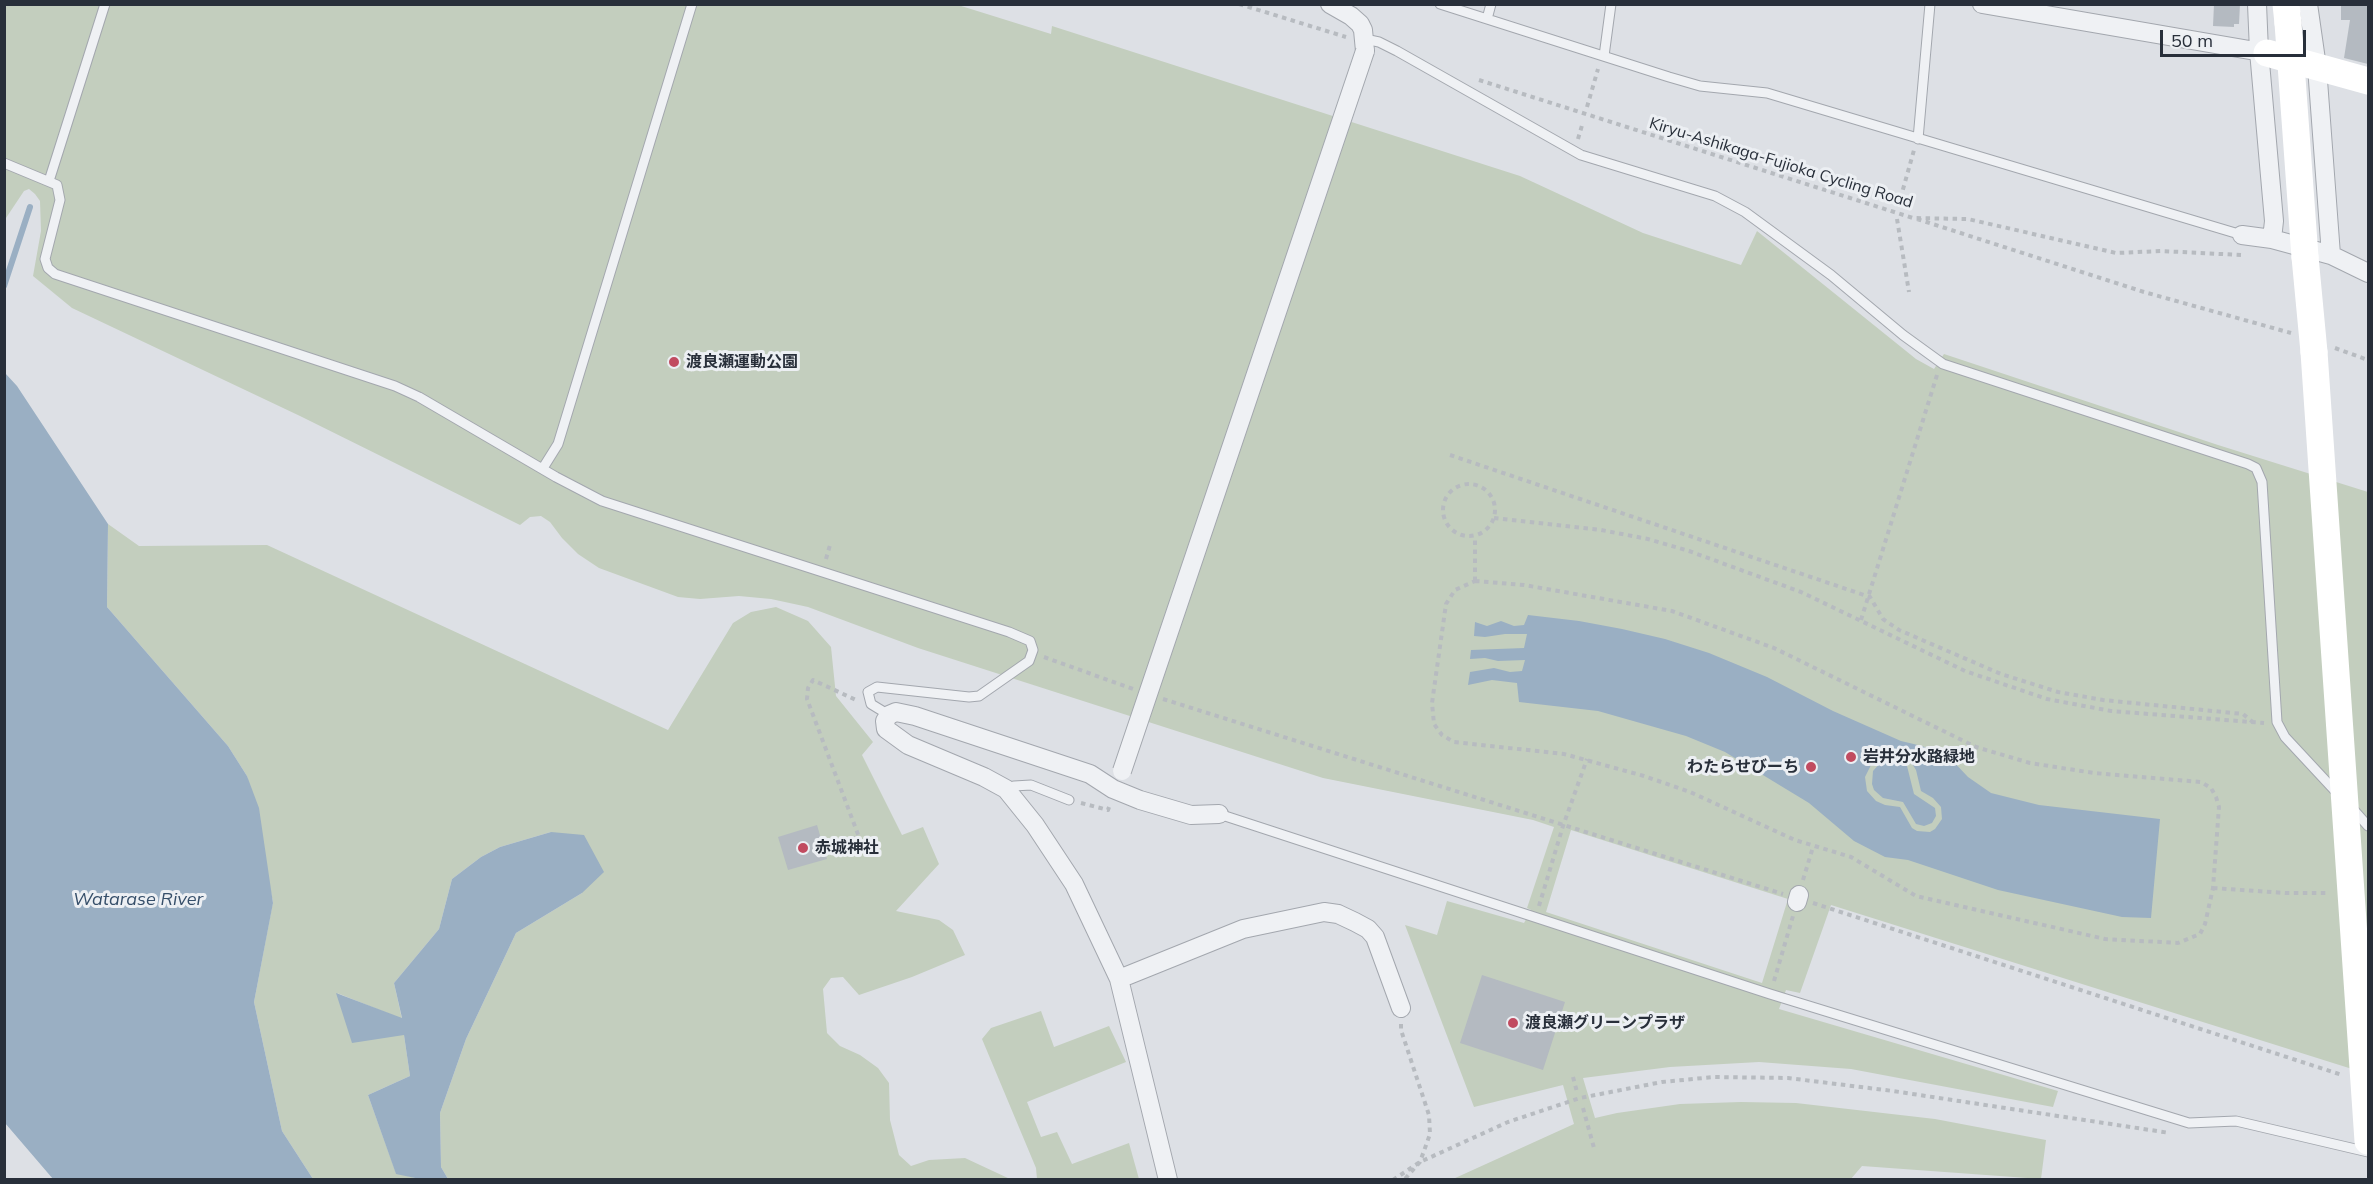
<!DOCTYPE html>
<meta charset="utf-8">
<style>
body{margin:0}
#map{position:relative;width:2373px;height:1184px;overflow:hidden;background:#dde0e5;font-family:Mulish,sans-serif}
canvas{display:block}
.frame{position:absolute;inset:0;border:6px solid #282f3a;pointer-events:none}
.scale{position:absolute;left:2160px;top:30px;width:146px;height:27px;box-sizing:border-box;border:3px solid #282f3a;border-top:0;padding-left:8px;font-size:18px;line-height:21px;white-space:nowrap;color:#282f3a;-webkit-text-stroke:4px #eceff3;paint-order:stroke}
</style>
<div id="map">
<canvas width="2373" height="1184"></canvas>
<div class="frame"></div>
<div class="scale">50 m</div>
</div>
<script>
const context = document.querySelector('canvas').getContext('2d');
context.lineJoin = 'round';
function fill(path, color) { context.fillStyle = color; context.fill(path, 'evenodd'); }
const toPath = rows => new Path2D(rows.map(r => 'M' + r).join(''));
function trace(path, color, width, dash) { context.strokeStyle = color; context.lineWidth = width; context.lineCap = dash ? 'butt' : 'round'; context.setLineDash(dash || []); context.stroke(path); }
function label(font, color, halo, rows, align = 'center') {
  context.font = font + ' Mulish,"Noto Sans JP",sans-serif'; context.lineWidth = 6; context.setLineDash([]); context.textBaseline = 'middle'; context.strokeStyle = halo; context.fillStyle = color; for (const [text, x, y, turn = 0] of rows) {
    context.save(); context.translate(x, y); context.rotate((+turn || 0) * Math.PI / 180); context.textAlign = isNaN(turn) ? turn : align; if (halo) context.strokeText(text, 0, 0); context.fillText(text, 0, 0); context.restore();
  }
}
const green = toPath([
 [4,5,958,5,1051,34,1052,26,1520,176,1643,233,1741,265,1757,231,1916,359,1934,369,1944,354,2218,445,2368,492,2368,1074,1831,905,1800,993,1786,990,1779,1009,2058,1091,2053,1107,1851,1069,1759,1062,1670,1067,1583,1078,1595,1118,1617,1113,1680,1104,1741,1102,1796,1103,1935,1119,2046,1140,2041,1179,1862,1166,1850,1180,1453,1179,1574,1124,1563,1085,1474,1107,1405,925,1437,935,1447,901,1524,923,1531,910,1527,908,1554,827,1533,820,1323,778,918,648,808,607,771,599,739,596,700,599,678,597,599,568,578,554,562,538,550,522,541,516,530,517,520,525,300,416,72,308,33,276,41,231,40,201,35,194,29,189,24,191,6,218,5,217],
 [1571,830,1788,899,1762,983,1546,912],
 [108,524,139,546,267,545,668,730,733,623,751,612,776,607,808,621,831,647,836,696,873,742,862,755,902,835,923,827,939,864,896,911,939,920,953,930,965,955,912,977,859,995,843,977,831,978,823,989,827,1033,840,1046,860,1055,878,1068,889,1083,890,1120,899,1155,911,1166,929,1160,965,1158,1010,1179,448,1179,441,1167,440,1113,466,1039,516,933,582,893,551,832,500,847,481,857,452,879,439,929,394,983,402,1019,337,993,404,1035,410,1076,368,1095,396,1173,420,1179,313,1179,282,1131,254,1002,273,902,247,776,228,746,107,607],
 [1041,1011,1054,1047,1109,1026,1126,1062,1027,1102,1041,1137,1057,1132,1072,1164,1129,1143,1139,1179,1037,1179,1036,1168,982,1039,991,1028]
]);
const water = toPath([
 [5,373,17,386,108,524,107,607,228,746,247,776,259,808,273,903,254,1002,282,1131,313,1179,53,1179,5,1123],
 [1528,615,1579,621,1622,629,1665,639,1709,653,1767,677,1833,711,1901,741,1922,746,1949,757,1968,777,1991,793,2039,805,2160,819,2151,918,2122,917,1998,890,1908,860,1885,857,1854,841,1809,803,1725,752,1686,736,1598,711,1519,702,1517,683,1492,680,1468,685,1470,672,1494,668,1510,672,1522,671,1525,660,1498,661,1485,658,1470,659,1471,650,1524,648,1527,634,1505,634,1485,637,1474,636,1475,622,1487,626,1501,621,1514,626,1524,625],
 [1897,754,1911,762,1916,770,1921,791,1933,798,1941,807,1942,819,1935,829,1930,832,1917,831,1912,828,1900,807,1885,805,1876,801,1867,791,1865,777,1873,761,1884,755],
 [1888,759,1902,762,1907,766,1914,794,1935,808,1936,816,1932,823,1924,826,1916,824,1903,802,1883,798,1874,790,1872,784,1873,771,1882,761],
 [551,832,584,835,604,872,582,893,516,933,466,1039,440,1113,441,1167,448,1179,420,1179,396,1174,368,1095,410,1076,404,1035,352,1043,336,993,402,1018,394,983,439,929,452,879,481,857,500,847]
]);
const stream = toPath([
 [4,286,30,207]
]);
const building = toPath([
 [2214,4,2240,4,2239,24,2234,24,2234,27,2213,26],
 [2341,4,2368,4,2368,64,2344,58,2350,20,2341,20],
 [817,825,827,859,788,870,778,837],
 [1482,975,1565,1002,1543,1070,1460,1043]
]);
const path = toPath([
 [1239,4,1346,37],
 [1479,80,1913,218,1968,219,2116,253,2161,251,2241,255],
 [1587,107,1598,69],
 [1578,139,1583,122],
 [1898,207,1914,150],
 [1897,219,1909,292],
 [1917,219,2144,292,2291,333],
 [2335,348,2368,360],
 [1450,455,1870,597,1883,619,1899,630,2001,674,2058,692,2103,700,2243,714,2255,724],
 '1443 510a26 26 0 1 1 52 0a26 26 0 1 1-52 0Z',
 [1494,518,1601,530,1648,539,1689,551,1801,592,1965,671,2047,699,2111,711,2264,723],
 [826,559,830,545],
 [1475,581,1524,585,1672,611,1774,648,1976,747,2030,763,2094,773,2201,782,2211,788,2216,797,2219,807,2213,888,2205,924,2200,934,2178,943,2105,939,1916,896,1851,857,1795,840,1690,792,1644,776,1564,754,1454,742,1442,735,1434,724,1432,703,1446,604,1455,590,1475,581],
 [1475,581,1475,536],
 [1861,620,1937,375],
 [1044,657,1133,689],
 [1163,699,1783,894],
 [1081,803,1108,810,1109,807],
 [827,847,859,837,807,699,808,688,813,680,856,700],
 [1803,880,1813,847],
 [2213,888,2285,893,2329,893],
 [1813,903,2342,1075],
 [1539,906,1563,826,1587,759],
 [1774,981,1793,916],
 [1401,1024,1401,1030,1429,1115,1430,1134,1420,1162,1404,1180],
 [1573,1077,1577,1092],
 [1583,1108,1594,1148],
 [1393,1180,1420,1162,1508,1122,1580,1098,1662,1082,1714,1077,1788,1078,1893,1091,2170,1133]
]);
const lane = toPath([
 [1440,4,1669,77,1700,86,1767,93,2242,235],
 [1487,19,1491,4],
 [1365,39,1379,42,1397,51,1581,155,1715,196,1745,212,1831,275,1903,335,1943,364,2248,464,2256,468,2262,482,2277,722,2285,737,2338,794],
 [1604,56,1611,4],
 [1918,139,1930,4],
 [4,163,57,185,60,200,45,259,48,268,55,274,395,386,419,397,556,477,602,501,1009,632,1030,641,1033,650,1029,661,979,696,969,697,877,687,868,692,871,704,889,715],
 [49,181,105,4],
 [543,468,558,444,692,4],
 [1006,789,1014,786,1031,785,1069,800],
 [2352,808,2368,826],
 [1219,814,1770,994,2189,1123,2236,1121,2368,1152]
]);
const street = toPath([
 [1330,4,1351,16,1360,24,1363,30,1365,51],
 [1982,4,2267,53],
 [2257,4,2259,51,2274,221,2272,239],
 [2308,4,2317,67,2331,255],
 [2242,235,2272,239,2331,255,2368,273],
 [1797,902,1799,895],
 [1119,979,1243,929,1324,912,1338,914,1355,922,1368,929,1375,937,1401,1008],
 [1168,1180,1119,979,1074,884,1035,825,1006,789,984,777,908,745,886,729,885,721,889,715,896,712,915,716,1090,774,1113,789,1140,800,1191,815,1219,814]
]);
const secondary = toPath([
 [2286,4,2288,23],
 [2267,53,2368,81],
 [2305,257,2314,352]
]);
const streetBridge = toPath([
 [1122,771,1365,51]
]);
const secondaryBridge = toPath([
 [2288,23,2305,257],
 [2314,352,2368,1141]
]);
const markers = [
 [674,362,6,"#c14b60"],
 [1851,757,6,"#c14b60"],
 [1811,767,6,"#c14b60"],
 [803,848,6,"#c14b60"],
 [1513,1023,6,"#c14b60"]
];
const streetNames = [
 ["Kiryu-Ashikaga-Fujioka Cycling Road",1781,163,17]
];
const poiNames = [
 ["渡良瀬運動公園",686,362],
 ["岩井分水路緑地",1863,757],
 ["わたらせびーち",1799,767,"right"],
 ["赤城神社",815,848],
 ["渡良瀬グリーンプラザ",1525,1023]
];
const waterNames = [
 ["Watarase River",138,900]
];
fill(green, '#c3cebe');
fill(water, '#9aafc3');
trace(stream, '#9aafc3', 6);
fill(building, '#b4bac1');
trace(lane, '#a3a7ae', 11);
trace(street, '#a3a7ae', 20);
trace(path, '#b7bbc0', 4, [4.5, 4.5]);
trace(lane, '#eff1f4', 9);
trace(street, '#eff1f4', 18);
trace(secondary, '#fff', 27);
trace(streetBridge, '#a3a7ae', 20, []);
trace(streetBridge, '#eff1f4', 18);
trace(secondaryBridge, '#fff', 27);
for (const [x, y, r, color] of markers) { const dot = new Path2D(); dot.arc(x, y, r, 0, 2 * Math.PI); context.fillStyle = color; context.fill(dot); trace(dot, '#eceff3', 2); }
label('16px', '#282f3a', '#eceff3', streetNames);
label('bold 16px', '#282f3a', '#eceff3', poiNames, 'left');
label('italic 18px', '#364f6a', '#eceff3', waterNames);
</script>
